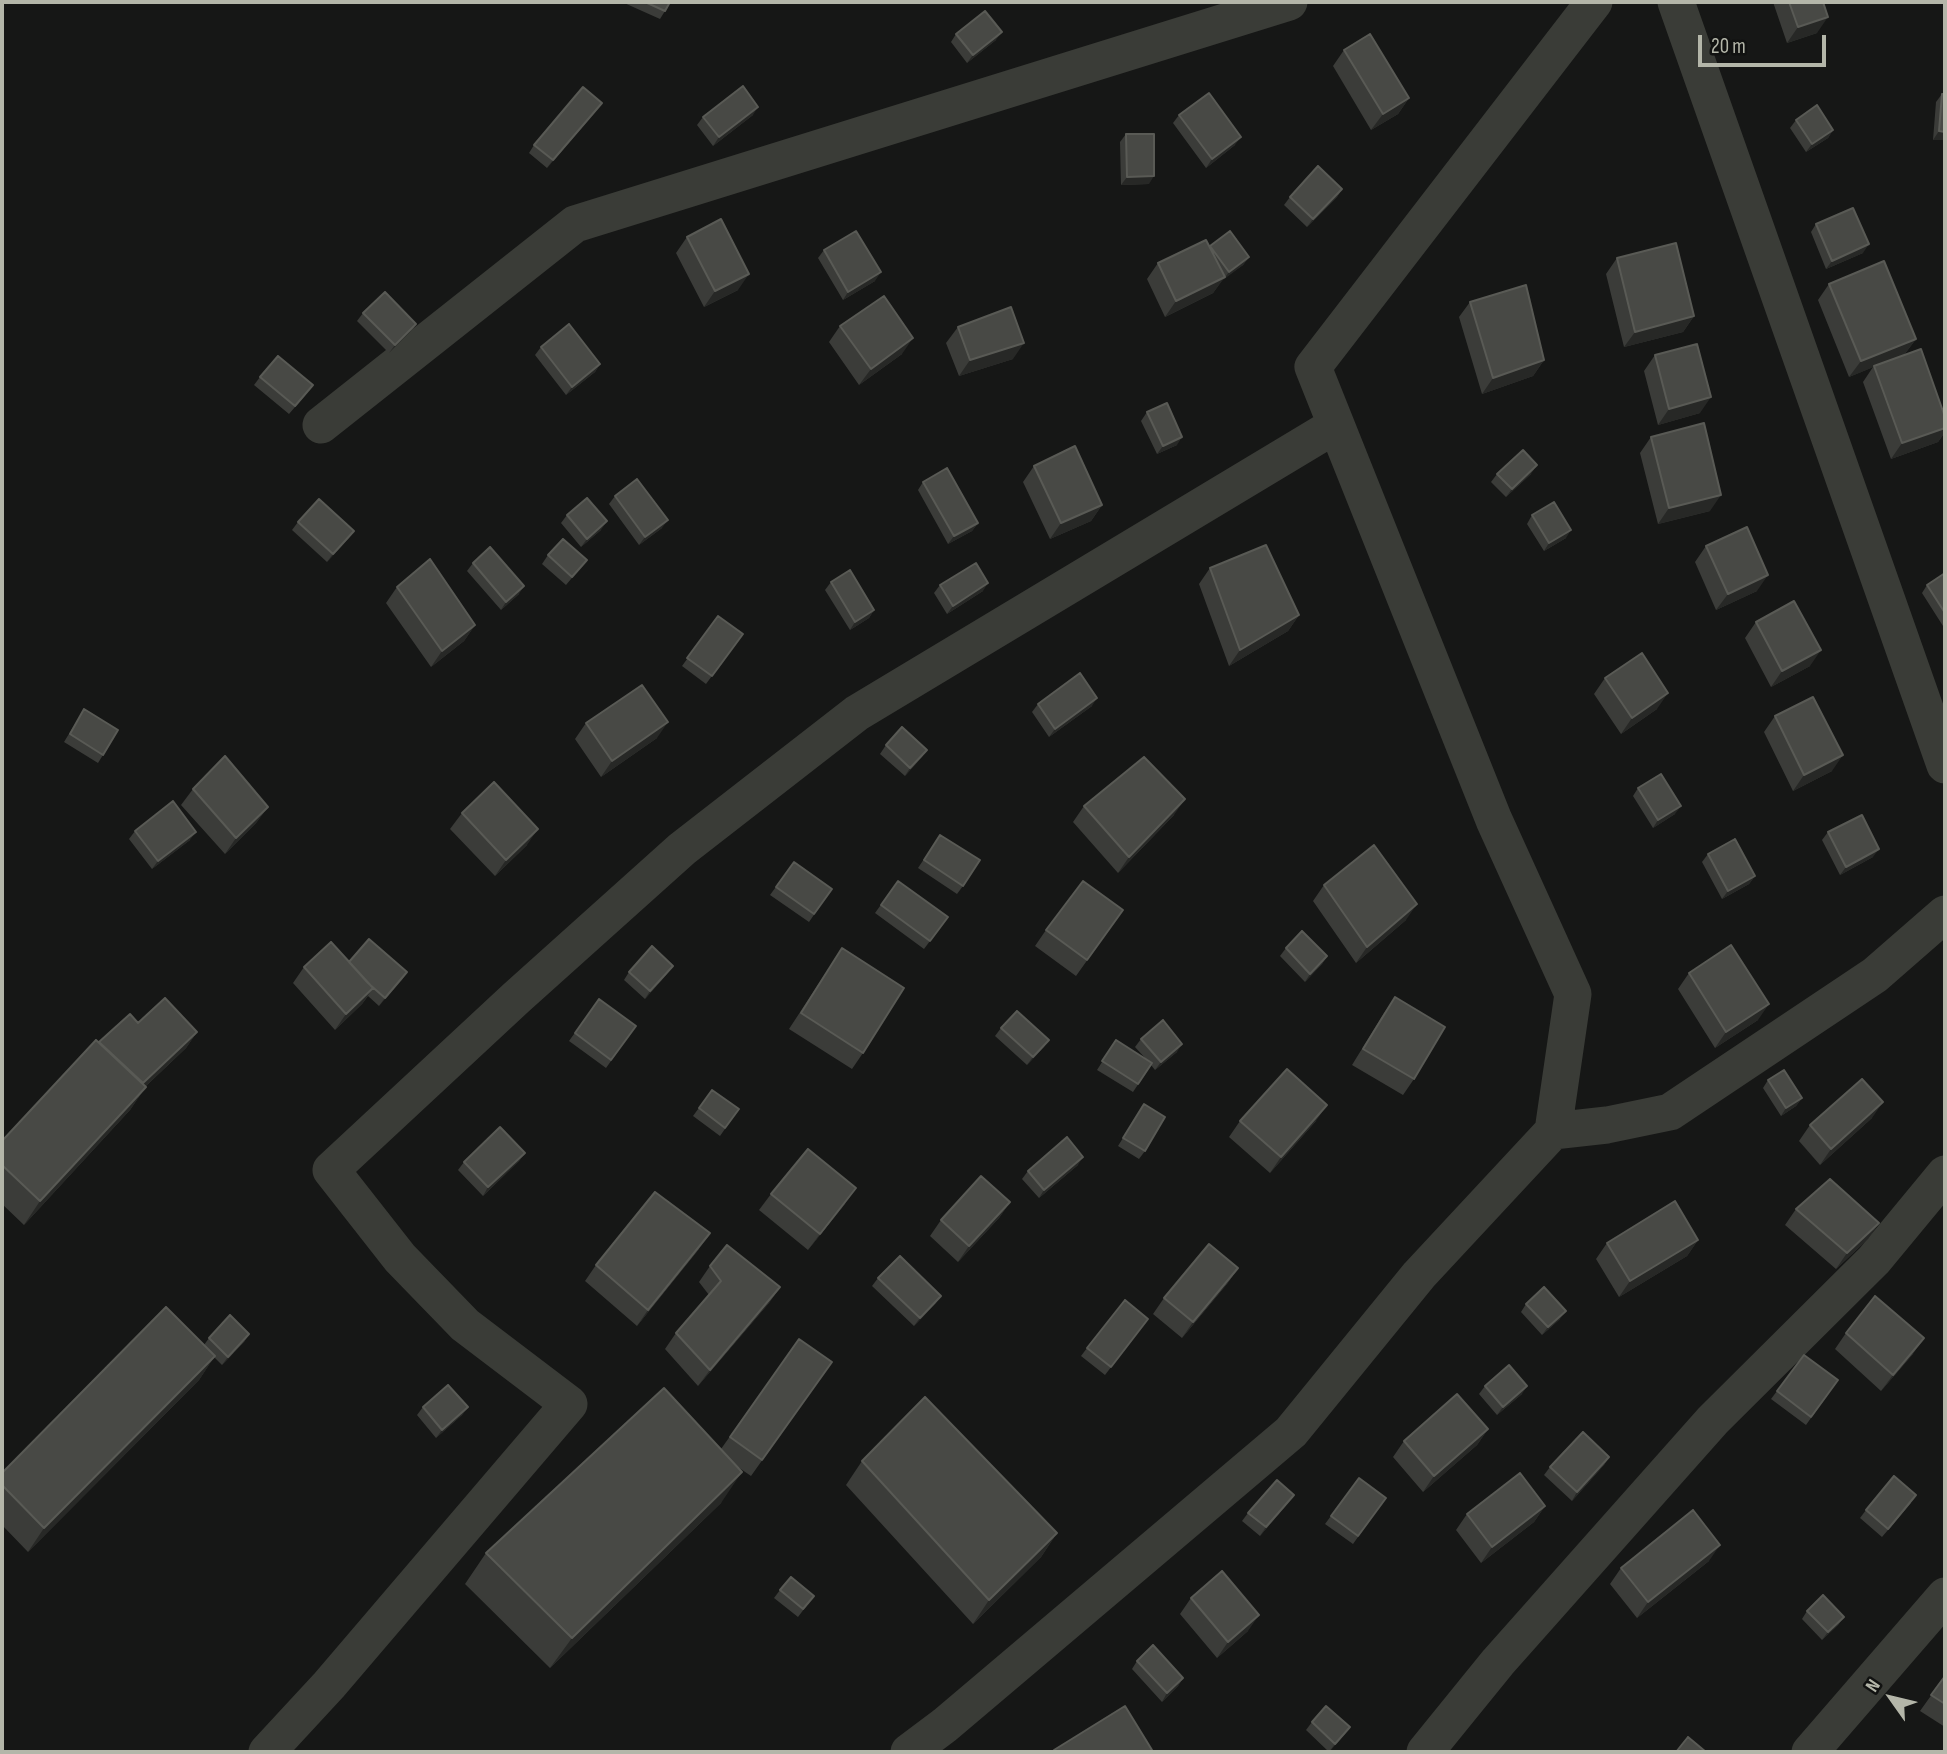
<!DOCTYPE html>
<style>
body{margin:0}
#map{position:relative;width:1947px;height:1754px;overflow:hidden;background:#161716;font-family:"Sofia Sans Condensed",sans-serif}
canvas{display:block}
.frame{position:absolute;inset:0;border:4px solid #b4b6a9;pointer-events:none}
.north{position:absolute;left:1856px;top:1663px;width:70px;height:70px;-webkit-text-stroke:5px #111211;paint-order:stroke;rotate:304deg;font-size:19px;font-weight:700;line-height:28px;text-align:center;color:#b4b6a9}
.north::after{content:'';display:block;margin:auto;width:24px;height:32px;background:#b4b6a9;clip-path:polygon(50% 0,100% 100%,50% 72%,0 100%)}
.scale{position:absolute;left:1698px;top:35px;width:128px;height:32px;box-sizing:border-box;border:4px solid #b4b6a9;border-top:0;padding-left:9px;font-size:21px;line-height:24px;white-space:nowrap;color:#b4b6a9;-webkit-text-stroke:5px #111211;paint-order:stroke}
</style>
<div id="map">
<canvas width="1947" height="1754"></canvas>
<div class="frame"></div>
<div class="north">N</div>
<div class="scale">20 m</div>
</div>
<script>
const context = document.querySelector('canvas').getContext('2d');
context.lineJoin = 'round';
const toPath = rows => new Path2D(rows.map(r => 'M' + r).join(''));
function trace(path, color, width, dash) { context.strokeStyle = color; context.lineWidth = width; context.lineCap = dash ? 'butt' : 'round'; context.setLineDash(dash || []); context.stroke(path); }
function fill(path, color) { context.fillStyle = color; context.fill(path, 'evenodd'); }
const street = toPath([
 [1676,2,1945,765],
 [321,425,575,224,1289,2],
 [1553,1131,1607,1125,1670,1112,1875,975,1945,914],
 [267,1752,329,1685,569,1404,465,1325,400,1258,331,1170,516,998,682,849,857,713,1336,425],
 [909,1752,945,1725,1291,1432,1419,1275,1553,1131,1573,994,1494,820,1313,367,1594,2],
 [1425,1752,1498,1662,1713,1420,1874,1260,1945,1174],
 [1810,1752,1945,1596]
]);
const wall = toPath([
 [622,2,670,2,665,11,660,19],
 [1773,2,1823,2,1817,33,1787,43],
 [956,34,996,40,967,63,951,42],
 [1344,50,1409,98,1398,114,1371,130,1333,66],
 [1942,94,1945,94,1945,140,1933,140,1936,102],
 [596,111,547,168,529,153,534,145],
 [753,115,713,146,697,125,703,117],
 [1179,115,1235,145,1206,168,1173,123],
 [1796,120,1833,130,1828,138,1806,152,1790,128],
 [1126,134,1149,184,1121,185,1120,142],
 [1342,189,1337,197,1307,227,1284,205,1290,197],
 [1816,224,1863,253,1826,269,1811,232],
 [1230,231,1249,257,1243,265,1223,279,1213,293,1165,317,1147,279,1158,263,1209,247],
 [687,237,738,290,704,307,676,253],
 [824,250,875,281,843,300,818,258],
 [1617,258,1694,316,1683,332,1624,347,1606,274],
 [1829,284,1916,339,1904,355,1945,417,1945,432,1938,442,1891,459,1863,382,1873,367,1849,377,1818,300],
 [1470,302,1544,360,1533,376,1482,394,1459,317],
 [363,313,416,324,410,332,389,353,357,321],
 [840,326,902,354,859,385,829,342],
 [958,327,1013,359,959,376,946,343],
 [541,347,600,364,595,372,566,395,535,355],
 [1655,355,1700,413,1658,425,1644,371],
 [260,377,307,393,289,414,254,385],
 [1147,412,1177,445,1157,454,1141,421],
 [1651,437,1710,511,1658,524,1640,453],
 [1034,466,1102,505,1091,521,1050,539,1023,482],
 [1497,474,1531,474,1506,497,1491,482],
 [923,482,978,523,972,531,948,544,918,490],
 [615,496,662,528,639,545,609,504],
 [567,515,601,530,581,547,561,523],
 [1532,515,1566,538,1544,551,1527,524],
 [298,522,354,531,348,539,327,562,292,530],
 [1706,546,1757,591,1716,610,1695,562],
 [548,555,587,560,566,585,542,564],
 [473,563,519,594,501,610,467,571],
 [1210,568,1299,615,1288,631,1229,666,1199,584],
 [1945,573,1945,625,1943,626,1922,593,1927,585],
 [831,582,874,610,869,618,850,630,825,590],
 [940,585,983,591,947,614,934,593],
 [397,587,475,625,464,641,431,667,386,603],
 [718,616,743,634,706,684,682,666],
 [1756,622,1810,666,1771,687,1745,638],
 [1605,678,1657,709,1621,734,1594,694],
 [1038,704,1092,706,1049,737,1032,712],
 [84,709,103,755,98,763,64,742],
 [1775,716,1832,771,1793,791,1764,732],
 [586,723,657,738,601,777,575,739],
 [886,745,927,750,921,758,905,776,880,754],
 [1638,788,1675,814,1653,828,1633,796],
 [193,789,268,807,256,823,225,854,181,805],
 [1084,806,1174,815,1118,873,1073,822],
 [462,813,527,845,495,876,450,829],
 [135,831,190,840,152,869,129,839],
 [1828,832,1873,857,1840,875,1822,840],
 [940,835,963,886,957,894,918,868],
 [1708,854,1755,876,1749,884,1722,899,1702,862],
 [794,862,832,889,809,922,770,895],
 [898,881,948,917,924,949,875,913],
 [1324,885,1406,920,1356,963,1313,901],
 [1123,910,1076,976,1035,946,1046,930],
 [842,948,863,1053,852,1069,789,1029],
 [1286,948,1327,956,1322,964,1305,982,1280,956],
 [349,962,407,972,379,1006,368,996,362,1004,335,1030,293,983,304,967],
 [629,972,667,974,645,999,624,980],
 [1689,973,1758,1020,1715,1048,1678,989],
 [1395,997,1414,1079,1403,1095,1352,1065,1384,1013],
 [599,999,636,1026,606,1068,569,1041],
 [1001,1028,1049,1040,1043,1048,1027,1065,995,1036],
 [197,1032,186,1048,146,1086,130,1110,24,1225,2,1204,2,1141,98,1042],
 [1141,1039,1177,1052,1155,1070,1151,1065,1133,1092,1097,1070,1116,1040,1146,1059,1135,1047],
 [1768,1080,1802,1098,1796,1106,1781,1116,1763,1088],
 [712,1090,739,1109,720,1136,693,1116],
 [1144,1104,1145,1151,1139,1159,1118,1146],
 [1872,1118,1820,1165,1799,1141,1810,1125],
 [1240,1121,1316,1121,1270,1173,1229,1137],
 [525,1153,519,1161,483,1196,458,1170,464,1162],
 [1078,1165,1039,1198,1022,1179,1028,1171],
 [771,1194,845,1204,808,1250,759,1210],
 [1010,1202,999,1218,958,1262,930,1236,941,1220],
 [1796,1209,1879,1223,1868,1239,1836,1269,1785,1225],
 [1698,1240,1687,1256,1619,1297,1596,1259,1607,1243],
 [699,1249,637,1326,585,1281,596,1265],
 [710,1266,780,1287,769,1303,698,1386,665,1349,676,1333,709,1295,699,1282],
 [1238,1268,1227,1284,1182,1338,1153,1314,1164,1298],
 [878,1278,941,1296,935,1304,914,1326,872,1286],
 [1526,1304,1560,1319,1542,1335,1521,1312],
 [1148,1319,1105,1375,1081,1356,1087,1348],
 [1846,1333,1913,1354,1881,1391,1835,1349],
 [249,1334,244,1342,222,1365,214,1357,199,1380,28,1552,2,1525,2,1473,204,1345,209,1338],
 [799,1339,832,1362,751,1476,735,1465,721,1503,550,1668,465,1584,486,1553,721,1449],
 [1804,1355,1838,1380,1806,1425,1771,1399],
 [1485,1386,1522,1394,1497,1415,1479,1394],
 [423,1407,468,1407,462,1415,436,1438,417,1415],
 [1488,1429,1477,1445,1423,1492,1393,1457,1404,1441],
 [1609,1457,1604,1465,1572,1501,1544,1475,1550,1467],
 [862,1461,1057,1533,1041,1557,973,1624,846,1485],
 [1359,1478,1386,1498,1353,1544,1325,1524],
 [1288,1503,1260,1536,1242,1521,1248,1513],
 [1911,1503,1882,1537,1860,1518,1866,1510],
 [1545,1506,1534,1522,1481,1563,1456,1530,1467,1514],
 [1709,1561,1637,1618,1610,1584,1621,1568],
 [780,1590,814,1596,798,1617,774,1598],
 [1191,1598,1248,1631,1217,1658,1180,1614],
 [1807,1611,1844,1617,1838,1625,1822,1640,1802,1619],
 [1137,1661,1183,1678,1178,1686,1162,1702,1132,1669],
 [1945,1676,1945,1727,1920,1711],
 [1312,1722,1350,1727,1344,1735,1329,1752,1306,1730]
]);
const shadedWall = toPath([
 [1828,17,1817,33,1787,43,1798,27],
 [1002,32,996,40,967,63,973,55],
 [1409,98,1398,114,1371,130,1383,114],
 [602,103,596,111,547,168,553,160],
 [758,107,753,115,713,146,719,137],
 [1833,130,1828,138,1806,152,1812,144],
 [1939,131,1945,132,1945,140,1933,140],
 [1241,137,1235,145,1206,168,1212,159],
 [1154,176,1149,184,1121,185,1127,177],
 [1342,189,1337,197,1307,227,1313,219],
 [1869,244,1863,253,1826,269,1832,261],
 [1249,257,1243,265,1223,280,1229,272],
 [881,272,875,281,843,300,848,292],
 [749,274,738,290,704,307,715,291],
 [1225,277,1213,293,1165,317,1176,301],
 [1694,316,1683,332,1624,347,1635,332],
 [416,324,410,332,389,353,395,345],
 [913,338,902,354,859,385,871,369],
 [1916,339,1904,355,1849,377,1861,361],
 [1024,343,1013,359,959,376,970,360],
 [1544,360,1533,376,1482,394,1493,378],
 [600,364,595,372,566,395,572,387],
 [1711,397,1700,413,1658,425,1669,409],
 [1945,428,1945,432,1938,442,1891,459,1902,443],
 [1182,437,1177,445,1157,454,1163,446],
 [1537,465,1531,474,1506,497,1512,489],
 [1721,495,1710,511,1658,524,1669,508],
 [1102,505,1091,521,1050,539,1061,523],
 [668,520,662,528,639,545,645,537],
 [607,521,601,530,581,547,587,539],
 [978,523,972,531,948,544,954,536],
 [1571,530,1566,538,1544,551,1549,543],
 [354,531,348,539,327,562,333,554],
 [1768,575,1757,591,1716,610,1728,594],
 [988,583,983,591,947,614,953,606],
 [524,586,519,594,501,610,506,602],
 [874,610,869,618,850,630,855,622],
 [1299,615,1288,631,1229,666,1240,650],
 [475,625,464,641,431,667,442,651],
 [1821,650,1810,666,1771,687,1782,671],
 [1668,693,1657,709,1621,734,1632,718],
 [1097,698,1092,706,1049,737,1055,729],
 [668,722,657,738,601,777,612,761],
 [927,750,921,758,905,776,910,768],
 [1843,755,1832,771,1793,791,1804,775],
 [1185,799,1174,815,1118,873,1129,857],
 [1681,806,1675,814,1653,828,1658,820],
 [268,807,256,823,225,854,236,838],
 [538,829,527,845,495,876,506,860],
 [196,832,190,840,152,869,158,861],
 [1879,849,1873,857,1840,875,1846,867],
 [1755,876,1749,884,1722,899,1728,891],
 [1417,904,1406,920,1356,963,1367,947],
 [1327,956,1322,964,1305,982,1310,974],
 [673,966,667,974,645,999,650,991],
 [407,972,402,980,379,1006,385,998],
 [373,988,362,1004,335,1030,346,1014],
 [1769,1004,1758,1020,1715,1048,1726,1032],
 [197,1032,186,1048,129,1102,140,1086],
 [1049,1040,1043,1048,1027,1065,1033,1057],
 [1182,1044,1177,1052,1155,1070,1161,1062],
 [146,1087,130,1110,24,1225,40,1201],
 [1802,1098,1796,1106,1781,1116,1786,1108],
 [1883,1102,1872,1118,1820,1165,1831,1149],
 [1327,1105,1316,1121,1270,1173,1281,1157],
 [525,1153,519,1161,483,1196,488,1187],
 [1083,1157,1078,1165,1039,1198,1044,1190],
 [856,1188,845,1204,808,1250,820,1234],
 [1010,1202,999,1218,958,1262,969,1246],
 [1879,1223,1868,1239,1836,1269,1847,1253],
 [710,1233,699,1249,637,1326,648,1310],
 [1698,1240,1687,1256,1619,1297,1630,1281],
 [1238,1268,1227,1284,1182,1338,1193,1322],
 [780,1287,769,1303,698,1386,710,1370],
 [941,1296,935,1304,914,1326,920,1318],
 [1566,1311,1560,1319,1542,1335,1548,1327],
 [249,1334,244,1342,222,1365,228,1357],
 [1924,1338,1913,1354,1881,1391,1893,1375],
 [215,1356,199,1380,28,1552,44,1528],
 [1527,1386,1522,1394,1497,1415,1503,1407],
 [468,1407,462,1415,436,1438,442,1430],
 [1488,1429,1477,1445,1423,1492,1434,1476],
 [1609,1457,1604,1465,1572,1501,1577,1492],
 [742,1472,721,1503,550,1668,572,1638],
 [1294,1495,1288,1503,1260,1536,1266,1527],
 [1545,1506,1534,1522,1481,1563,1492,1547],
 [1057,1533,1041,1557,973,1624,989,1600],
 [1720,1545,1709,1561,1637,1618,1648,1602],
 [1259,1615,1248,1631,1217,1658,1228,1642],
 [1844,1617,1838,1625,1822,1640,1828,1632],
 [1183,1678,1178,1686,1162,1702,1167,1693],
 [1350,1727,1344,1735,1329,1752,1335,1744]
]);
const building = toPath([
 [645,2,670,2,665,11,645,2],
 [1789,2,1823,2,1828,17,1798,27,1789,2],
 [985,11,1002,32,973,55,956,34,985,11],
 [1370,34,1409,98,1383,114,1344,50,1370,34],
 [743,86,758,107,719,137,703,117,743,86],
 [583,87,602,103,553,160,534,145,583,87],
 [1209,93,1241,137,1212,159,1179,115,1209,93],
 [1942,94,1945,94,1945,132,1939,131,1942,94],
 [1817,105,1833,130,1812,144,1796,120,1817,105],
 [1126,134,1154,134,1154,176,1127,177,1126,134],
 [1318,166,1342,189,1313,219,1290,197,1318,166],
 [1853,208,1869,244,1832,261,1816,224,1853,208],
 [721,219,749,274,715,291,687,237,721,219],
 [856,231,881,272,848,292,824,250,856,231],
 [1230,231,1249,257,1229,272,1210,246,1230,231],
 [1206,240,1225,277,1176,301,1158,263,1206,240],
 [1676,243,1694,316,1635,332,1617,258,1676,243],
 [1884,261,1916,339,1861,361,1829,284,1884,261],
 [1526,285,1544,360,1493,378,1470,302,1526,285],
 [385,292,416,324,395,345,363,313,385,292],
 [884,296,913,338,871,369,840,326,884,296],
 [1011,307,1024,343,970,360,958,327,1011,307],
 [569,324,600,364,572,387,541,347,569,324],
 [1697,344,1711,397,1669,409,1655,355,1697,344],
 [1921,349,1945,417,1945,428,1902,443,1874,366,1921,349],
 [278,356,313,385,295,406,260,377,278,356],
 [1167,403,1182,437,1163,446,1147,412,1167,403],
 [1704,423,1721,495,1669,508,1651,437,1704,423],
 [1075,446,1102,505,1061,523,1034,466,1075,446],
 [1523,450,1537,465,1512,489,1497,474,1523,450],
 [947,468,978,523,954,536,923,482,947,468],
 [637,479,668,520,645,537,615,496,637,479],
 [587,498,607,521,587,539,567,515,587,498],
 [319,499,354,531,333,554,298,522,319,499],
 [1554,502,1571,530,1549,543,1532,515,1554,502],
 [1747,527,1768,575,1728,594,1706,546,1747,527],
 [563,539,587,560,572,577,548,555,563,539],
 [1266,545,1299,615,1240,650,1210,568,1266,545],
 [490,547,524,586,506,602,473,563,490,547],
 [430,559,475,625,442,651,397,587,430,559],
 [976,563,988,583,953,606,940,585,976,563],
 [850,570,874,610,855,622,831,582,850,570],
 [1945,573,1945,613,1927,585,1945,573],
 [1794,601,1821,650,1782,671,1756,622,1794,601],
 [718,616,743,634,712,676,687,658,718,616],
 [1642,653,1668,693,1632,718,1605,678,1642,653],
 [1080,673,1097,698,1055,729,1038,704,1080,673],
 [642,685,668,722,612,761,586,723,642,685],
 [1813,697,1843,755,1804,775,1775,716,1813,697],
 [84,709,118,730,103,755,70,734,84,709],
 [902,727,927,750,910,768,886,745,902,727],
 [225,756,268,807,236,838,193,789,225,756],
 [1144,757,1185,799,1129,857,1084,806,1144,757],
 [1661,774,1681,806,1658,820,1638,788,1661,774],
 [494,782,538,829,506,860,462,813,494,782],
 [173,801,196,832,158,861,135,831,173,801],
 [1862,815,1879,849,1846,867,1828,832,1862,815],
 [940,835,980,860,963,886,924,860,940,835],
 [1735,839,1755,876,1728,891,1708,854,1735,839],
 [1374,845,1417,904,1367,947,1324,885,1374,845],
 [794,862,832,889,814,914,776,887,794,862],
 [898,881,948,917,930,941,881,905,898,881],
 [1083,881,1123,910,1087,960,1046,930,1083,881],
 [1302,931,1327,956,1310,974,1286,948,1302,931],
 [369,939,407,972,385,998,368,983,349,962,369,939],
 [331,942,373,988,346,1014,304,967,331,942],
 [1731,945,1769,1004,1726,1032,1689,973,1731,945],
 [652,946,673,966,650,991,629,972,652,946],
 [842,948,904,988,863,1053,801,1013,842,948],
 [1395,997,1445,1027,1414,1079,1363,1049,1395,997],
 [165,998,197,1032,143,1083,99,1042,130,1014,138,1023,165,998],
 [599,999,636,1026,611,1060,575,1033,599,999],
 [1017,1011,1049,1040,1033,1057,1001,1028,1017,1011],
 [1163,1020,1182,1044,1161,1062,1141,1039,1163,1020],
 [96,1040,146,1087,40,1201,2,1165,2,1141,96,1040],
 [1116,1040,1152,1063,1138,1084,1102,1061,1116,1040],
 [1287,1069,1327,1105,1281,1157,1240,1121,1287,1069],
 [1784,1070,1802,1098,1786,1108,1768,1080,1784,1070],
 [1862,1079,1883,1102,1831,1149,1810,1125,1862,1079],
 [712,1090,739,1109,725,1128,699,1108,712,1090],
 [1144,1104,1165,1117,1145,1151,1123,1138,1144,1104],
 [500,1127,525,1153,488,1187,464,1162,500,1127],
 [1067,1137,1083,1157,1044,1190,1028,1171,1067,1137],
 [808,1149,856,1188,820,1234,771,1194,808,1149],
 [981,1176,1010,1202,969,1246,941,1220,981,1176],
 [1830,1179,1879,1223,1847,1253,1796,1209,1830,1179],
 [655,1192,710,1233,648,1310,596,1265,655,1192],
 [1675,1201,1698,1240,1630,1281,1607,1243,1675,1201],
 [1209,1244,1238,1268,1193,1322,1164,1298,1209,1244],
 [727,1245,780,1287,710,1370,676,1333,721,1281,710,1266,727,1245],
 [900,1256,941,1296,920,1318,878,1278,900,1256],
 [1544,1287,1566,1311,1548,1327,1526,1304,1544,1287],
 [1875,1296,1924,1338,1893,1375,1846,1333,1875,1296],
 [1125,1300,1148,1319,1111,1367,1087,1348,1125,1300],
 [166,1307,215,1356,44,1528,2,1485,2,1473,166,1307],
 [230,1315,249,1334,228,1357,209,1338,230,1315],
 [799,1339,832,1362,762,1460,730,1437,799,1339],
 [1804,1355,1838,1380,1811,1417,1777,1391,1804,1355],
 [1509,1365,1527,1386,1503,1407,1485,1386,1509,1365],
 [448,1385,468,1407,442,1430,423,1407,448,1385],
 [664,1388,742,1472,572,1638,486,1553,664,1388],
 [1457,1394,1488,1429,1434,1476,1404,1441,1457,1394],
 [925,1397,1057,1533,989,1600,862,1461,925,1397],
 [1583,1432,1609,1457,1577,1492,1550,1467,1583,1432],
 [1520,1473,1545,1506,1492,1547,1467,1514,1520,1473],
 [1894,1476,1916,1495,1888,1529,1866,1510,1894,1476],
 [1359,1478,1386,1498,1358,1536,1331,1516,1359,1478],
 [1277,1480,1294,1495,1266,1527,1248,1513,1277,1480],
 [1693,1510,1720,1545,1648,1602,1621,1568,1693,1510],
 [1222,1571,1259,1615,1228,1642,1191,1598,1222,1571],
 [791,1577,814,1596,803,1609,780,1590,791,1577],
 [1823,1595,1844,1617,1828,1632,1807,1611,1823,1595],
 [1153,1645,1183,1678,1167,1693,1137,1661,1153,1645],
 [1945,1676,1945,1704,1931,1695,1945,1676],
 [1125,1706,1152,1750,1148,1752,1055,1752,1054,1750,1125,1706],
 [1326,1706,1350,1727,1335,1744,1312,1722,1326,1706],
 [1688,1737,1706,1752,1676,1752,1688,1737]
]);
trace(street, '#3a3c37', 37);
fill(wall, '#3b3c39');
fill(shadedWall, '#272826');
fill(building, '#484945');
trace(building, '#595a55', 2);
</script>
